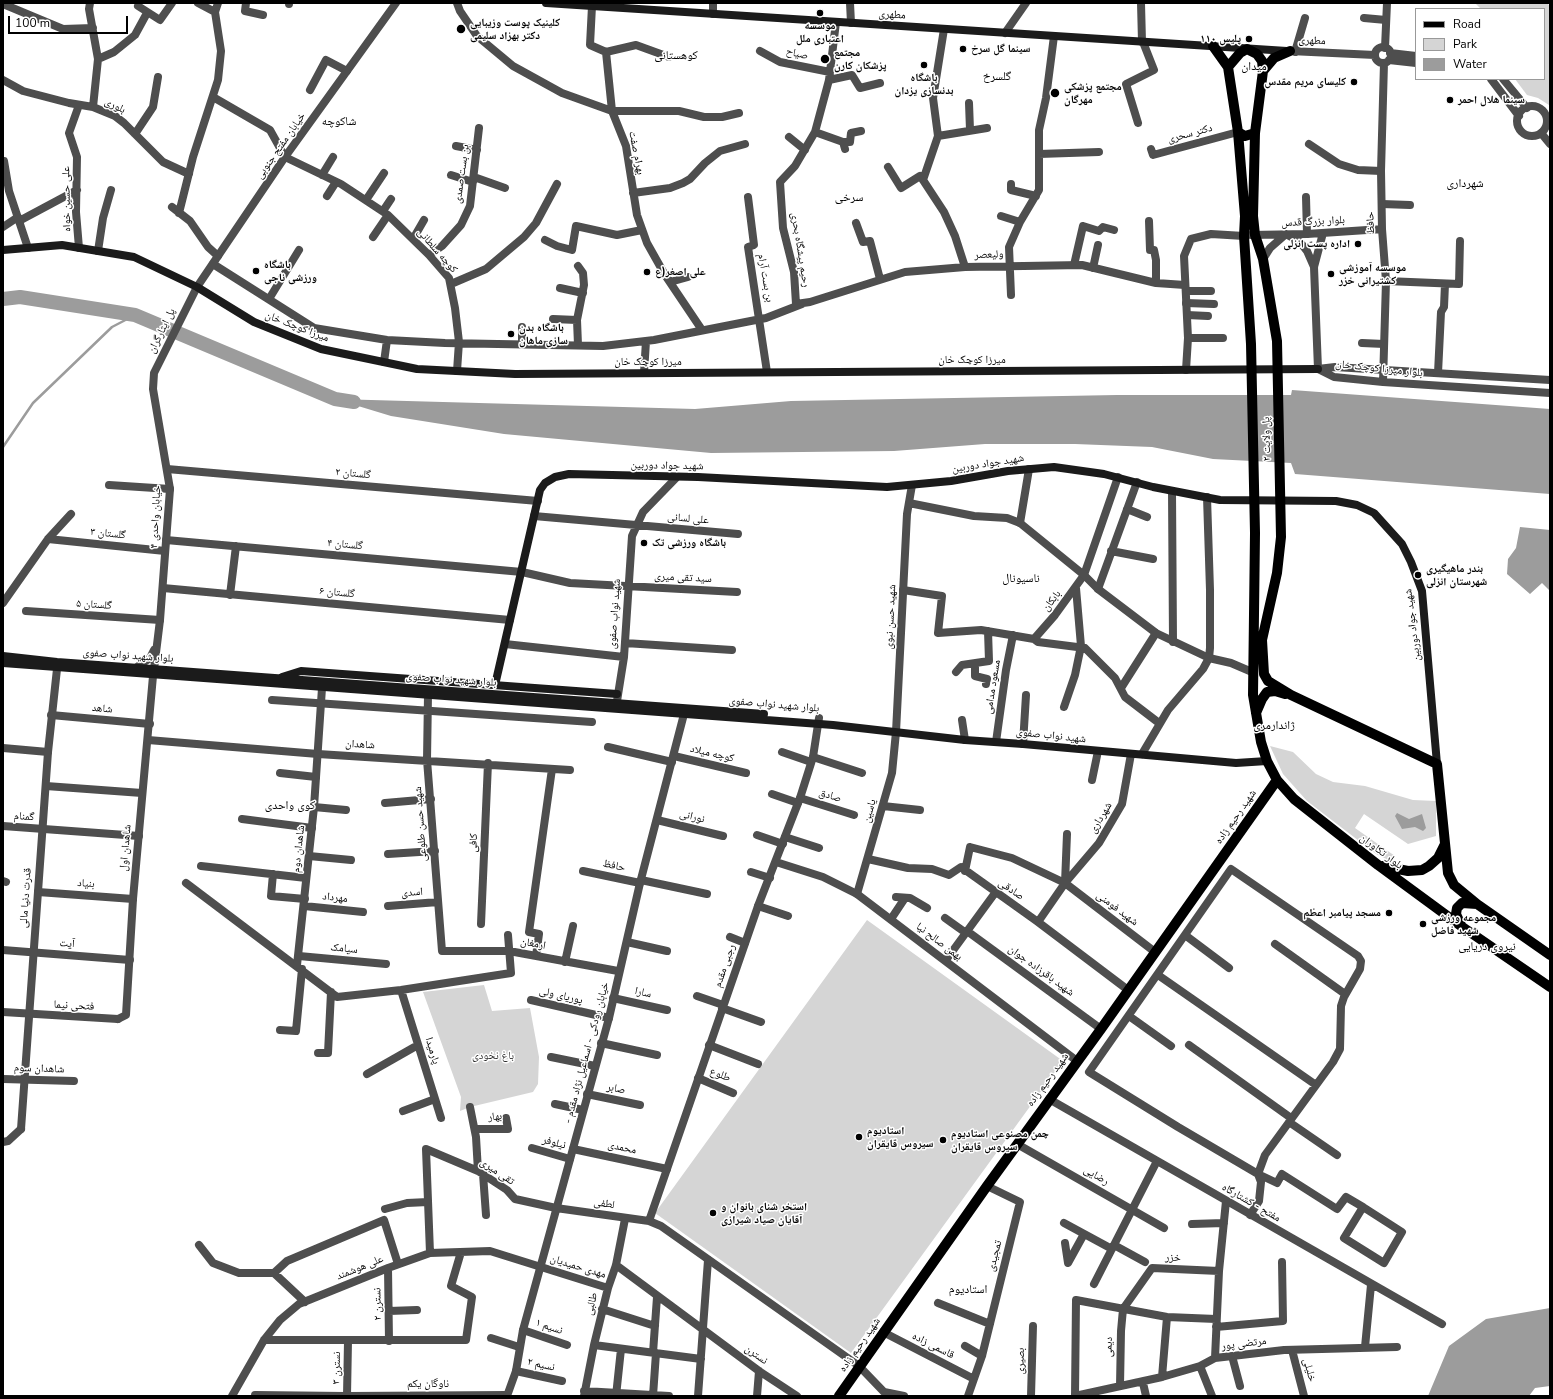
<!DOCTYPE html>
<meta charset="utf-8">
<style>
body{margin:0}
#map{position:relative;width:1553px;height:1399px;overflow:hidden;background:#fff;font-family:"Nunito Sans",sans-serif}
canvas{display:block}
.frame{position:absolute;inset:0;border:4px solid #000;pointer-events:none}
.legend{position:absolute;left:1415px;top:8px;width:130px;height:72px;box-sizing:border-box;background:#fff;border:1px solid #999;margin:0;padding:5px 7px;list-style:none;font-size:12px;color:#000}
.legend li{display:flex;align-items:center;gap:8px;height:20px}
.legend b{width:20px;border:1px solid #999}
.scale{position:absolute;left:8px;top:16px;width:120px;height:18px;box-sizing:border-box;border:2px solid #000;border-top:0;padding-left:5px;font-size:12px;line-height:14px;white-space:nowrap;color:#000;-webkit-text-stroke:3px #fff;paint-order:stroke}
</style>
<div id="map">
<canvas width="1553" height="1399"></canvas>
<div class="frame"></div>
<ul class="legend">
<li><b style="height:5px;background:#000"></b>Road</li>
<li><b style="height:11px;background:#d5d5d5"></b>Park</li>
<li><b style="height:11px;background:#9c9c9c"></b>Water</li>
</ul>
<div class="scale">100 m</div>
</div>
<script>
const context = document.querySelector('canvas').getContext('2d');
context.lineJoin = 'round';
function fill(path, color) { context.fillStyle = color; context.fill(path, 'evenodd'); }
const toPath = rows => new Path2D(rows.map(r => 'M' + r).join(''));
function trace(path, color, width, dash) { context.strokeStyle = color; context.lineWidth = width; context.lineCap = dash ? 'butt' : 'round'; context.setLineDash(dash || []); context.stroke(path); }
function label(font, color, halo, rows, align = 'center') {
  context.font = font + ' "Nunito Sans","Noto Naskh Arabic",sans-serif'; context.lineWidth = 3; context.setLineDash([]); context.textBaseline = 'middle'; context.strokeStyle = halo; context.fillStyle = color; for (const [text, x, y, turn = 0] of rows) {
    context.save(); context.translate(x, y); context.rotate((+turn || 0) * Math.PI / 180); context.textAlign = isNaN(turn) ? turn : align; if (halo) context.strokeText(text, 0, 0); context.fillText(text, 0, 0); context.restore();
  }
}
const green = toPath([
 [1475,3,1547,3,1550,6,1550,108,1549,105,1538,98,1527,95,1515,79,1544,79,1544,9,1481,9],
 [1270,746,1293,752,1316,774,1333,782,1365,786,1413,800,1436,801,1436,836,1408,844,1364,814,1355,828,1395,856,1390,861,1376,854,1307,801,1283,774],
 [867,920,1063,1061,851,1353,655,1213],
 [484,985,492,1011,530,1008,539,1057,538,1084,533,1092,470,1107,460,1111,461,1097,423,992]
]);
const water = toPath([
 [1292,390,1550,409,1550,494,1295,474,1291,463,1213,459,1152,447,1075,444,985,444,894,451,711,453,504,434,391,416,335,399,695,409,791,401,1117,395,1291,395],
 [1520,527,1550,530,1550,591,1542,583,1530,594,1507,574,1508,559,1516,548],
 [1397,813,1409,819,1422,814,1426,828,1423,831,1415,827,1402,829,1395,816],
 [1550,1308,1550,1386,1535,1388,1529,1396,1428,1396,1449,1346,1486,1319]
]);
const stream = toPath([
 [3,447,33,403,112,327,135,315]
]);
const river = toPath([
 [3,299,20,297,135,315,335,399,354,402]
]);
const minor = toPath([
 [90,3,89,9,98,59,93,107],
 [198,3,215,12],
 [246,3,245,11,263,15],
 [457,3,460,11,477,36,513,66,562,93,612,111,626,146,637,215,647,243,665,275,702,330],
 [850,3,851,23],
 [1141,3,1142,42],
 [3,4,63,29,93,28],
 [289,4,289,3],
 [138,6,160,20,172,3],
 [592,6,590,45,606,52,612,111,679,111,704,117,722,117,739,113],
 [713,14,713,3],
 [1364,18,1386,20],
 [836,22,829,80,815,132,795,166,780,182,783,228,794,272,796,304,810,302,905,272,965,267,1082,265,1156,283,1185,285],
 [944,29,933,98,938,136,923,180,944,212,955,236,965,267],
 [1005,33,1026,3],
 [760,51,780,62,830,72],
 [606,52,636,45,669,57],
 [1295,52,1305,18],
 [98,59,114,52,135,35,147,13],
 [3,80,23,91,69,103,93,107,115,116,124,123,163,162,189,174],
 [829,80,852,75,860,88,880,83],
 [310,90,326,60,347,71],
 [213,97,270,130,285,157,341,184,388,215,429,255,449,278,455,308,459,342,457,371],
 [969,103,970,130],
 [1138,123,1126,84,1154,70,1143,42],
 [815,132,843,142,845,149],
 [1541,133,1550,144],
 [135,134,153,107,158,77],
 [938,136,987,128],
 [789,137,805,150],
 [843,142,850,142,851,133,861,131],
 [1309,144,1339,164,1358,170,1381,171],
 [456,146,477,150],
 [1151,149,1153,155,1238,132],
 [1039,154,1099,152],
 [4,161,9,191,28,248],
 [888,167,901,188,920,176,923,180],
 [322,175,333,157],
 [451,175,473,182],
 [474,177,505,188],
 [1011,184,1011,190,1036,196],
 [633,193,670,188,683,183,690,179,705,163,720,151,745,144],
 [327,196,336,182],
 [748,197,754,245,748,247,767,372],
 [1306,197,1307,234],
 [366,200,384,173],
 [1382,204,1410,205],
 [172,207,190,221,208,247,218,256],
 [383,211,391,199],
 [179,213,193,157,218,80,221,51,215,12,218,3],
 [1001,216,1020,222],
 [19,221,77,190],
 [1149,221,1150,250,1154,250,1156,260,1156,283],
 [856,223,863,242,870,241,880,279],
 [3,227,18,217],
 [373,237,388,215],
 [413,239,424,220],
 [545,240,557,246,572,250,576,226,617,235,642,230],
 [79,248,76,212,77,157,69,133,79,105],
 [98,251,103,218,111,190],
 [429,255,442,246,461,225,470,206,479,128],
 [213,264,314,328,387,340,445,343,603,346,654,340,766,318,802,304],
 [1074,265,1083,226,1099,231,1103,227,1114,230],
 [578,266,583,273,584,285,577,320,578,345],
 [1093,268,1098,245],
 [1386,281,1459,284,1460,241],
 [670,282,688,277],
 [451,284,486,269,524,237,536,223,557,184],
 [560,288,583,293],
 [1186,291,1211,291],
 [1011,295,1009,247,1020,222,1039,190,1039,130,1046,98,1054,36],
 [269,299,299,250],
 [1186,303,1214,304],
 [1187,315,1208,316],
 [553,319,577,320],
 [1188,338,1223,338],
 [1362,343,1384,344],
 [522,344,522,327],
 [384,362,387,340],
 [644,373,646,341],
 [1438,373,1441,312,1444,307,1445,284],
 [167,469,538,501],
 [109,485,170,489],
 [1172,491,1173,642],
 [1127,509,1147,517],
 [534,516,738,534],
 [1020,523,1029,469],
 [48,539,165,551],
 [166,540,522,572,570,583,737,592],
 [1111,551,1153,559],
 [163,588,510,620],
 [1098,589,1137,482],
 [903,590,942,596,938,633,981,630,1034,639,1038,642,1085,648,1115,678,1125,697,1159,723],
 [230,595,236,546],
 [3,603,48,539,71,514],
 [26,611,160,620],
 [1034,639,1055,615,1084,575,1118,477],
 [625,643,732,650],
 [505,644,624,657],
 [975,663,975,676,987,679,986,684],
 [956,672,962,665,989,661,988,631],
 [1121,688,1156,633],
 [428,695,427,760,442,951,509,951,618,971],
 [272,700,592,722],
 [617,701,624,657,632,536,643,512,676,478],
 [1064,707,1075,675,1081,646,1076,588],
 [51,715,150,724],
 [962,720,965,740],
 [148,740,318,754,570,770],
 [996,742,1006,670,1013,635],
 [1023,744,1026,695],
 [608,747,672,762],
 [3,748,48,752],
 [782,752,811,762],
 [1142,754,1168,710,1203,669,1209,658,1210,648,1210,590,1207,497],
 [674,756,746,773],
 [813,757,862,773],
 [280,773,316,777],
 [1092,780,1098,751],
 [46,786,142,793],
 [772,794,798,803],
 [800,798,854,815],
 [385,803,431,799],
 [883,806,920,810],
 [314,807,346,810],
 [242,819,312,828],
 [657,820,723,836],
 [3,826,139,836],
 [757,835,783,844],
 [785,837,819,848],
 [388,854,435,851],
 [309,856,351,860],
 [868,859,908,868,932,869,949,875,961,867,1038,922,1128,990],
 [201,866,306,878],
 [583,871,640,883],
 [965,871,970,847,1012,858,1065,883,1155,952],
 [751,872,770,878],
 [273,874,271,896,305,899],
 [641,880,707,894],
 [3,881,6,882],
 [186,883,337,997,401,990,511,973,508,935],
 [1065,883,1067,834],
 [38,892,133,899],
 [857,894,892,773,896,732],
 [896,897,910,898,927,908],
 [304,906,363,912],
 [388,906,438,902],
 [758,906,788,916],
 [945,918,966,933],
 [891,919,905,898],
 [1038,922,1065,883,1099,843,1122,804,1131,754],
 [481,924,488,763],
 [967,931,1101,1029],
 [1185,935,1229,968],
 [730,937,745,943],
 [627,942,667,951],
 [1275,944,1345,994],
 [3,950,130,960],
 [299,956,386,964],
 [536,956,539,934,529,932,552,769],
 [946,960,995,893],
 [565,962,573,926],
 [1158,975,1316,1085],
 [401,990,441,1118],
 [697,996,723,1005],
 [613,998,667,1010],
 [531,1000,609,1018],
 [722,1008,761,1022],
 [3,1012,118,1019],
 [1129,1016,1171,1046],
 [280,1030,296,1031,302,969],
 [601,1043,657,1055],
 [709,1045,758,1064],
 [1189,1045,1291,1118],
 [318,1053,328,1053,331,992],
 [551,1057,595,1066],
 [367,1074,418,1045],
 [698,1078,733,1093],
 [3,1079,74,1081],
 [587,1094,640,1105],
 [1049,1099,1442,1324],
 [555,1104,583,1110],
 [470,1107,476,1137,478,1171],
 [403,1111,435,1099],
 [1289,1122,1337,1155],
 [475,1129,508,1129,506,1118],
 [3,1142,8,1141,21,1129],
 [1017,1144,1164,1228],
 [532,1148,570,1159],
 [573,1149,667,1169],
 [483,1174,486,1215],
 [385,1209,407,1203,428,1202],
 [1250,1215,1259,1201,1261,1182,1258,1174,1265,1155,1333,1062,1340,1049,1341,1006,1344,997,1360,969,1361,961,1358,956,1231,869,1089,1072,1178,1127,1258,1174,1277,1183,1282,1174,1337,1209,1346,1197,1363,1207,1402,1232,1384,1263,1344,1238,1363,1207],
 [1064,1223,1112,1249],
 [1192,1224,1224,1223],
 [1065,1243,1068,1263,1084,1234],
 [199,1245,213,1263,239,1273,274,1273],
 [1114,1245,1145,1262],
 [430,1253,426,1149,478,1171,507,1190,515,1199,556,1208],
 [616,1265,759,1371,797,1396],
 [388,1268,389,1341],
 [1094,1284,1157,1161],
 [305,1302,274,1273,287,1261,384,1220,398,1264],
 [938,1303,990,1324],
 [602,1309,655,1326],
 [389,1311,417,1310],
 [1216,1319,1167,1317,1076,1300,1075,1396,1162,1377,1200,1366,1215,1358,1284,1350,1397,1347],
 [1216,1327,1283,1321,1282,1262],
 [523,1330,567,1345],
 [883,1332,974,1379],
 [491,1338,519,1347],
 [264,1340,466,1340,472,1297,451,1286,461,1252],
 [594,1345,701,1359],
 [965,1346,982,1356],
 [1365,1347,1371,1285],
 [1292,1350,1304,1396],
 [653,1353,657,1297],
 [1232,1356,1240,1386],
 [1215,1358,1219,1271,1226,1201],
 [859,1366,884,1392,904,1396],
 [1200,1366,1212,1396],
 [516,1371,562,1381],
 [1162,1377,1167,1317],
 [1143,1383,1146,1396],
 [1120,1386,1121,1331,1123,1309,1152,1268,1219,1271],
 [584,1391,669,1396],
 [255,1395,345,1396],
 [232,1396,264,1340,280,1320,299,1304,388,1268,430,1253,490,1251,608,1288],
 [347,1396,348,1341],
 [349,1396,507,1395],
 [584,1396,594,1345,608,1288,616,1265,625,1219],
 [616,1396,621,1349],
 [653,1396,656,1353],
 [698,1396,708,1260],
 [757,1396,759,1371],
 [968,1396,982,1356,1020,1202,987,1186],
 [1031,1396,1033,1326]
]);
const tertiary = toPath([
 '1375 55a8 8 0 1 1 16 0a8 8 0 1 1-16 0Z',
 [1385,48,1387,3],
 [1290,51,1375,55],
 [1390,53,1416,56],
 [1389,60,1416,63],
 [1491,79,1519,116],
 [1503,79,1527,108],
 '1517 121a15 15 0 1 1 30 0a15 15 0 1 1-30 0Z',
 [1251,235,1307,234,1382,229],
 [1263,259,1270,248,1286,234,1300,242,1307,251,1314,267],
 [1318,369,1334,377,1383,382,1550,393],
 [1318,369,1335,367,1550,380],
 [1318,369,1314,267,1323,233],
 [1186,370,1188,338,1184,256,1191,239,1211,234,1244,236],
 [1383,382,1386,281,1382,229,1381,171,1384,63],
 [909,503,974,516,1007,518,1020,523,1084,575,1098,589,1156,633,1209,658,1231,663,1252,672],
 [137,667,150,658,154,650],
 [154,669,160,620,170,489,153,389,154,373,197,287,285,157,396,3],
 [896,732,907,514,912,485],
 [776,862,823,877,857,894,1077,1061],
 [297,965,314,807,322,688],
 [118,1019,126,1015,133,899,153,676],
 [21,1129,48,752,57,669],
 [556,1208,649,1221,661,1226,859,1366],
 [649,1221,758,906,800,798,813,757,819,718],
 [507,1396,516,1371,523,1330,609,1018,640,883,684,714]
]);
const secondary = toPath([
 [546,3,1287,51],
 [3,250,62,245,134,257,197,287,254,322,321,349,417,369,515,374,1318,369],
 [3,656,57,662,764,714],
 [3,663,833,725,965,740,1023,744,1236,763,1267,761],
 [282,677,301,671,617,694],
 [495,685,540,490,545,483,555,477,569,474,698,477,887,487,951,481,1008,471,1054,467,1104,474,1153,487,1220,500,1336,501,1357,505,1374,513,1402,544,1411,562,1422,591,1437,764]
]);
const primary = toPath([
 [1213,46,1228,67],
 [1263,71,1274,58,1290,51],
 [1238,132,1245,216,1244,236,1251,344,1255,533,1253,695,1261,742,1267,761,1277,780,1294,799,1378,865,1461,926,1550,987],
 [1255,133,1245,136,1238,132,1228,67,1240,53,1247,49,1257,54,1262,61,1263,71,1255,133,1253,216,1255,235,1263,259,1277,341,1281,537,1277,573,1262,640,1264,674,1268,681,1291,695,1437,764,1448,873,1454,885,1477,904,1550,955],
 [1256,713,1262,699,1267,692,1275,691,1285,694],
 [1382,866,1408,871,1422,870,1429,866,1438,858,1445,844],
 [1461,925,1456,914,1457,908,1462,903,1477,904],
 [839,1396,987,1186,1101,1029,1277,780]
]);
const markers = [
 [820,13,4,"#000"],
 [461,29,5,"#000"],
 [1249,39,4,"#000"],
 [963,49,4,"#000"],
 [825,59,5,"#000"],
 [924,65,4,"#000"],
 [1354,82,4,"#000"],
 [1055,93,5,"#000"],
 [1450,100,4,"#000"],
 [1358,244,4,"#000"],
 [256,271,4,"#000"],
 [647,272,4,"#000"],
 [1331,274,4,"#000"],
 [511,334,4,"#000"],
 [644,543,4,"#000"],
 [1418,575,4,"#000"],
 [1389,913,4,"#000"],
 [1423,924,4,"#000"],
 [859,1137,4,"#000"],
 [943,1140,4,"#000"],
 [713,1213,4,"#000"]
];
const streetNames = [
 ["مطهری",892,15,4],
 ["مطهری",1312,41,3],
 ["صیاح",797,54,13],
 ["بلوری",115,106,27],
 ["دکتر سحری",1190,134,-15],
 ["خیابان مفتح جنوبی",281,146,-55],
 ["بهرام صفت",636,153,79],
 ["بن بست صمدی",462,174,-82],
 ["علی حسین خواه",67,199,-91],
 ["بلوار بزرگ قدس",1313,222,-3],
 ["حافظ",1371,223,-92],
 ["رحیم پیشگاه بحری",800,250,81],
 ["کوچه سلطانی",437,251,49],
 ["ولیعصر",989,255,-2],
 ["بن بست آرام",765,278,80],
 ["میرزا کوچک خان",297,327,21],
 ["پل ایثارگران",162,331,-64],
 ["میرزا کوچک خان",972,360],
 ["میرزا کوچک خان",648,362],
 ["بلوار میرزا کوچک خان",1379,369,6],
 ["پل ولایت ۲",1267,439,-91],
 ["شهید جواد دوربین",988,464,-9],
 ["شهید جواد دوربین",667,466,1],
 ["گلستان ۲",353,474,5],
 ["خیابان واحدی ۴",156,517,-87],
 ["علی لسانی",688,519,5],
 ["گلستان ۳",108,534,6],
 ["گلستان ۴",345,545,5],
 ["سید تقی میری",683,578,3],
 ["گلستان ۶",337,593,5],
 ["بابکان",1052,601,-52],
 ["گلستان ۵",94,605,4],
 ["شهید نواب صفوی",615,614,-86],
 ["شهید حسن نبوی",891,617,-87],
 ["شهید جواد دوربین",1413,625,-97],
 ["بلوار شهید نواب صفوی",128,656,4],
 ["بلوار شهید نواب صفوی",451,680,4],
 ["مسعود مدامی",993,687,-81],
 ["بلوار شهید نواب صفوی",774,705,5],
 ["شاهد",102,709,5],
 ["شهید نواب صفوی",1051,736,6],
 ["شاهدان",360,745,3],
 ["کوچه میلاد",712,754,13],
 ["صادق",830,796,17],
 ["یاسین",870,811,-75],
 ["گمنام",24,817,4],
 ["نورانی",692,817,14],
 ["شهید رحیم زاده",1236,817,-55],
 ["شهرداری",1101,818,-59],
 ["شهید حسن طلوعی",421,824,-94],
 ["کافی",474,843,-88],
 ["شاهدان اول",126,848,-85],
 ["شاهدان دوم",299,849,-84],
 ["بلوار تکاوران",1381,852,37],
 ["حافظ",614,866,12],
 ["بنیاد",86,884,4],
 ["صادقی",1011,890,34],
 ["اسدی",412,893,-5],
 ["قدرت دنیا مالی",26,898,-86],
 ["مهرداد",335,898,6],
 ["شهید فومنی",1117,909,37],
 ["بهمن صالح نیا",939,942,37],
 ["آیت",67,944,4],
 ["ارمغان",533,944,10],
 ["سیامک",344,949,6],
 ["رجبی مقدم",725,966,-71],
 ["شهید باقرزاده جوان",1041,971,36],
 ["سارا",643,993,13],
 ["پوریای ولی",561,996,13],
 ["فتحی نیما",74,1006,3],
 ["پارمیدا",432,1051,73],
 ["- خیابان رودکی - اسماعیل نژاد مقدم",587,1053,-75],
 ["شاهدان سوم",39,1069,2],
 ["طلوع",720,1075,22],
 ["شهید رحیم زاده",1048,1080,-54],
 ["صابر",616,1089,12],
 ["بهار",495,1117,-5],
 ["نیلوفر",554,1143,15],
 ["محمدی",622,1148,12],
 ["تقی میری",497,1172,34],
 ["رضایی",1096,1176,30],
 ["مفتح - کشتارگاه",1251,1203,30],
 ["لطفی",604,1204,9],
 ["تمجیدی",995,1256,-76],
 ["خزر",1173,1258,3],
 ["مهدی حمیدیان",578,1267,17],
 ["علی هوشمند",360,1268,-22],
 ["نسترن ۲",378,1304,-91],
 ["طالبی",592,1304,-76],
 ["نسیم ۱",549,1327,19],
 ["مرتضی پور",1244,1344,-7],
 ["شهید رحیم زاده",860,1345,-55],
 ["قاسمی زاده",933,1346,27],
 ["دیمی",1109,1347,-89],
 ["نسترن",756,1355,36],
 ["بصیری",1021,1361,-89],
 ["نسیم ۲",541,1365,13],
 ["نسترن ۳",337,1368,-89],
 ["خلیلی",1309,1370,75],
 ["ناوگان یکم",428,1384]
];
const poiNames = [
 ["کلینیک پوست وزیبایی",470,23],
 ["دکتر بهزاد سلیمی",470,36],
 ["موسسه",820,26,"center"],
 ["اعتباری ملل",820,39,"center"],
 ["پلیس ۱۱۰",1241,39,"right"],
 ["سینما گل سرخ",971,49],
 ["مجتمع",834,53],
 ["پزشکان کارن",834,66],
 ["باشگاه",924,78,"center"],
 ["بدنسازی یزدان",924,91,"center"],
 ["کلیسای مریم مقدس",1346,82,"right"],
 ["مجتمع پزشکی",1064,87],
 ["مهرگان",1064,100],
 ["سینما هلال احمر",1458,100],
 ["اداره پست انزلی",1350,244,"right"],
 ["باشگاه",264,265],
 ["ورزشی ناجی",264,278],
 ["موسسه آموزشی",1339,268],
 ["کشتیرانی خزر",1339,281],
 ["علی اصغر(ع",655,272],
 ["باشگاه بدن",519,328],
 ["سازی ماهان",519,341],
 ["باشگاه ورزشی تک",652,543],
 ["بندر ماهیگیری",1426,569],
 ["شهرستان انزلی",1426,582],
 ["مسجد پیامبر اعظم",1381,913,"right"],
 ["مجموعه ورزشی",1431,918],
 ["شهید فاضل",1431,931],
 ["استادیوم",867,1131],
 ["سیروس قایقران",867,1144],
 ["چمن مصنوعی استادیوم",951,1134],
 ["سیروس قایقران",951,1147],
 ["استخر شنای بانوان و",721,1207],
 ["آقایان صیاد شیرازی",721,1220]
];
const parkNames = [
 ["باغ نخودی",493,1056]
];
const neighbourhoodNames = [
 ["کوهستانی",676,56],
 ["میدان",1254,67],
 ["گلسرخ",997,77],
 ["شاکوچه",339,122],
 ["شهرداری",1465,184],
 ["سرخی",849,198],
 ["ناسیونال",1021,579],
 ["ژاندارمری",1274,726],
 ["کوی واحدی",290,806],
 ["نیروی دریایی",1487,947],
 ["استادیوم",968,1290]
];
fill(green, '#d5d5d5');
fill(water, '#9c9c9c');
trace(stream, '#9c9c9c', 2.5);
trace(river, '#9c9c9c', 14);
trace(minor, '#4e4e4e', 8);
trace(tertiary, '#4e4e4e', 8);
trace(secondary, '#1b1b1b', 8);
trace(primary, '#000', 10);
for (const [x, y, r, color] of markers) { const dot = new Path2D(); dot.arc(x, y, r, 0, 2 * Math.PI); context.fillStyle = color; context.fill(dot); trace(dot, '#fff', 1.5); }
label('11px', '#000', '#fff', streetNames);
label('bold 11px', '#000', '#fff', poiNames, 'left');
label('11px', '#2c2c2c', '#fff', parkNames);
label('12px', '#000', '#fff', neighbourhoodNames);
</script>
